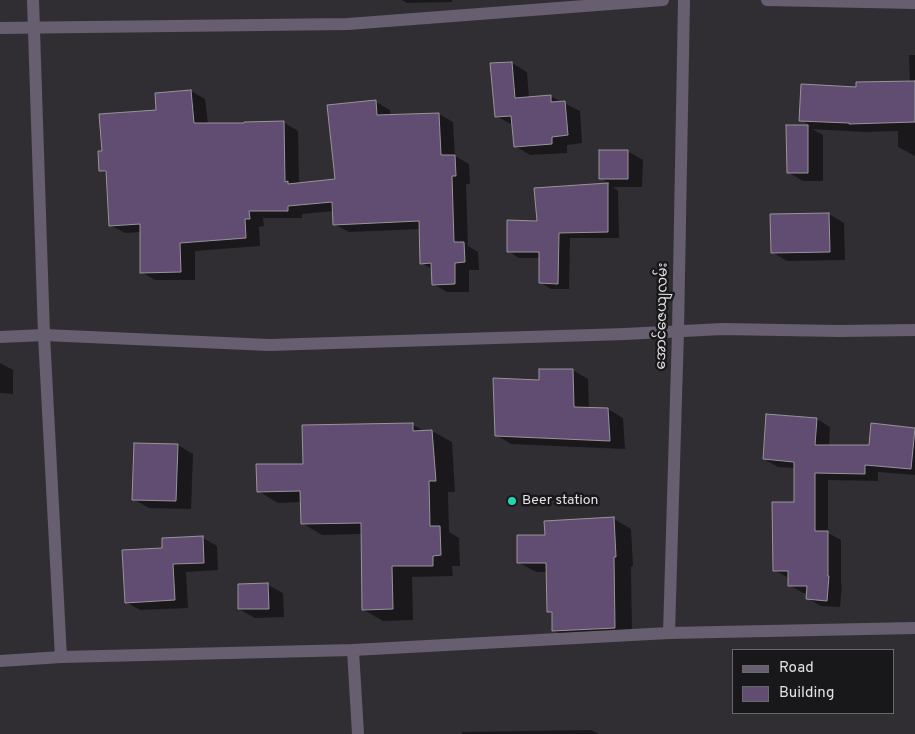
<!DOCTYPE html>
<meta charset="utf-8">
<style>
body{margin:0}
#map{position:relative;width:915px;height:734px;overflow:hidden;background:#312e33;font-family:Overpass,sans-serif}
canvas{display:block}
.legend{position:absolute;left:732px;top:649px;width:162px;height:65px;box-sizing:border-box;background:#181719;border:1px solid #69686b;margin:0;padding:6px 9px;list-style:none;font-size:15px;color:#e3e1e5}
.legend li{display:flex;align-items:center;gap:10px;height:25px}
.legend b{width:25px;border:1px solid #69686b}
</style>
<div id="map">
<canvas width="915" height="734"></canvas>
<ul class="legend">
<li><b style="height:6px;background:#675e6f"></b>Road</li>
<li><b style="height:14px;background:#614d72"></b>Building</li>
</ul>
</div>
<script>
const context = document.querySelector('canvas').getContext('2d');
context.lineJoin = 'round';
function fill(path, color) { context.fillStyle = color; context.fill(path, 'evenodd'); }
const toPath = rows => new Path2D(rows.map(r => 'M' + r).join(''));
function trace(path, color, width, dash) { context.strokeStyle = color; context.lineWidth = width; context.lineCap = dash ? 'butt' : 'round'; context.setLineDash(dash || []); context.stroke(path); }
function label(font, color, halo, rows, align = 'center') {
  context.font = font + ' Overpass,"Noto Sans Myanmar",sans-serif'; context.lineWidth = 5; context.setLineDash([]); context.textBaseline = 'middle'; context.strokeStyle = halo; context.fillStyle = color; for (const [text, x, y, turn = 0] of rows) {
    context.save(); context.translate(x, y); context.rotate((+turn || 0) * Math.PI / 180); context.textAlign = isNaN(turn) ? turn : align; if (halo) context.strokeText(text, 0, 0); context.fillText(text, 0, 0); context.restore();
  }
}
const shadow = toPath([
 [402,0,452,0,452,2,407,3],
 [909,55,915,55,915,156,898,147,898,131,865,132,812,129,823,135,823,181,803,181,788,172,787,126,811,126,801,120,857,88,910,83],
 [512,63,527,72,529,98,550,96,580,111,582,143,567,145,567,153,530,155,515,146,513,125,496,116],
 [191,91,205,99,208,124,283,122,298,131,299,184,337,180,376,102,390,110,391,116,439,114,453,122,455,156,469,164,470,184,466,184,468,246,478,252,479,270,469,270,469,292,447,292,433,284,432,269,422,263,421,229,349,232,334,224,334,211,302,214,302,218,263,218,264,226,259,227,260,246,195,251,195,280,155,280,141,272,141,232,125,233,110,225,107,174,100,170,104,152,158,111],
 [627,151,643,160,642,187,613,187,618,191,619,238,570,238,569,289,551,289,540,282,540,258,519,258,508,251,538,222,536,189,610,184,600,178],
 [829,214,844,223,845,260,787,261,772,252],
 [0,363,13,370,13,394,0,393],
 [573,370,588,379,589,409,608,409,623,418,625,449,511,444,496,435,540,381],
 [817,419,830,427,829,446,871,446,915,429,915,475,878,472,878,481,828,480,828,533,841,540,841,584,842,585,840,607,821,606,807,598,808,593,803,593,789,585,789,578,774,570,795,503,795,468,778,467,764,459],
 [413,425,424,431,432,431,452,442,455,492,448,492,449,532,459,538,460,566,452,566,453,576,412,577,413,620,383,621,364,610,362,534,322,535,302,523,302,502,278,503,258,491,304,465],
 [178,445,193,454,191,509,149,508,133,499],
 [614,519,631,529,633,566,631,567,632,637,571,641,553,630,553,614,548,611,547,572,536,572,518,562],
 [203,538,217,546,218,570,186,572,188,608,140,610,126,602,164,550],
 [268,585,283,593,284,617,255,618,239,609],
 [591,730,599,734,462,734,462,732]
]);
const building = toPath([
 [512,62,515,98,551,95,551,102,565,101,568,135,552,137,552,144,514,147,511,116,495,117,490,63,512,62],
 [915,81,915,122,849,124,849,123,799,121,801,84,856,87,856,82,915,81],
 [191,90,194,123,244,123,244,122,284,121,285,182,288,181,288,184,335,179,327,105,376,100,377,115,439,113,441,155,455,155,456,176,452,176,454,242,464,242,465,262,455,263,455,284,432,285,431,263,420,264,419,221,333,225,332,202,288,206,288,211,249,211,250,219,245,219,246,238,180,243,181,272,140,273,140,224,109,226,106,171,99,171,98,151,102,151,99,114,156,110,155,93,191,90],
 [786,125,808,125,808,173,787,173,786,125],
 [599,150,628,150,628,179,599,179,599,150],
 [608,183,608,232,559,233,558,284,539,283,539,252,507,252,507,220,537,221,534,188,608,183],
 [829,213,830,252,771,253,770,214,829,213],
 [539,369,573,369,574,407,608,408,610,441,495,436,493,378,539,380,539,369],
 [766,414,817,418,815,445,869,445,871,423,915,428,911,469,865,465,865,474,815,473,815,531,828,531,828,576,829,576,827,601,806,599,807,586,788,586,788,571,773,571,772,502,794,502,794,462,763,459,766,414],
 [413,423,413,431,432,430,436,481,429,481,430,526,440,526,441,555,433,556,433,566,392,566,393,609,362,610,361,523,301,524,300,491,257,492,256,464,303,464,302,425,413,423],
 [134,443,178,444,176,501,132,500,134,443],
 [614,517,616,557,614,557,615,628,552,631,552,612,547,612,546,563,517,563,517,535,545,535,544,521,614,517],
 [203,536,204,563,173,564,175,600,125,603,122,550,162,548,162,538,203,536],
 [268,583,269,609,238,609,238,584,268,583]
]);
const minor = toPath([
 [767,0,915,3],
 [0,28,348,24,663,0],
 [0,337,44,335,269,345,625,334,722,329,839,331,915,330],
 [669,633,678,331,684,0],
 [353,650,358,734]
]);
const tertiary = toPath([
 [33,0,44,335,61,657],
 [0,661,61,657,353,650,669,633,915,628]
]);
const markers = [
 [512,501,5,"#22d5af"]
];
const streetNames = [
 ["အောင်ဇေယျလမ်း",663,316,-89]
];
const poiNames = [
 ["Beer station",522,501]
];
fill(shadow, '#0007');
fill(building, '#614d72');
trace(building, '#97949a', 1);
trace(minor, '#675e6f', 12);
trace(tertiary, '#675e6f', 12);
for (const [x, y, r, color] of markers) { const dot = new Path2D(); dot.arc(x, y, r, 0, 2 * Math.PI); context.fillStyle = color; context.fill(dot); trace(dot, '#181719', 2); }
label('14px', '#e3e1e5', '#181719', streetNames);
label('14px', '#e3e1e5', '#181719', poiNames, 'left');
</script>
